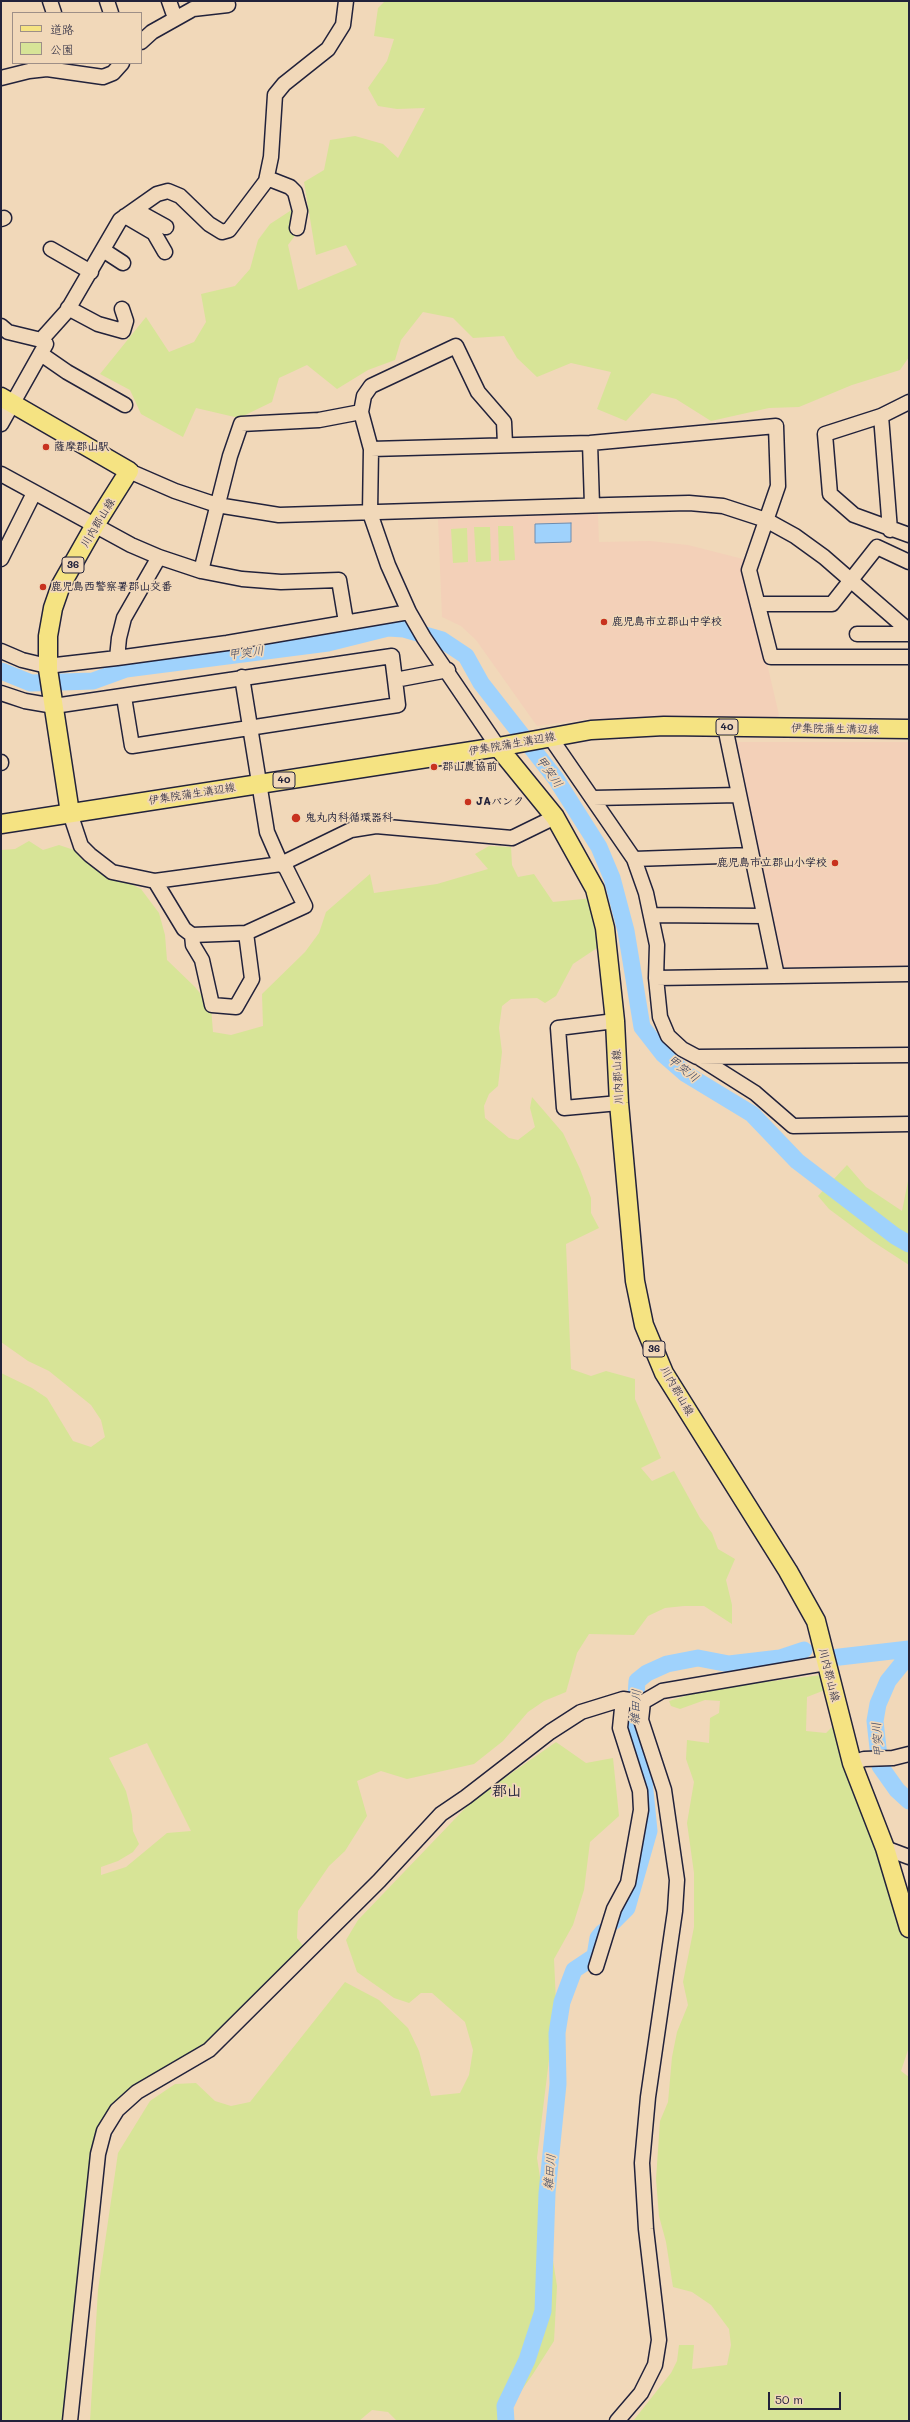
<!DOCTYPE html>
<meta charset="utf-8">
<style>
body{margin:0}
#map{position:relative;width:910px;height:2422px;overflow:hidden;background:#f1d8b9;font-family:Mali,"Klee One",sans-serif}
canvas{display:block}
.frame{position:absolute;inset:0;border:2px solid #22223b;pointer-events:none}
.legend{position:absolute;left:12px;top:12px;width:130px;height:52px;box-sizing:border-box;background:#f1d8b9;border:1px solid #9e8f87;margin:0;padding:5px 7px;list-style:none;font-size:12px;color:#22223b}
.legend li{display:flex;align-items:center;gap:8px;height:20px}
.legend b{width:20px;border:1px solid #9e8f87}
.scale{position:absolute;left:768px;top:2392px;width:73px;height:18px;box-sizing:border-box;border:2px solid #22223b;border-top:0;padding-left:5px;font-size:12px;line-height:14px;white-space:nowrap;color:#22223b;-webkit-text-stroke:3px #f1d8b9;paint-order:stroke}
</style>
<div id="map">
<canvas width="910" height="2422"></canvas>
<div class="frame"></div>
<ul class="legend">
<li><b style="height:5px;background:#f5e382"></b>道路</li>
<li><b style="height:11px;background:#d7e497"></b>公園</li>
</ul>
<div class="scale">50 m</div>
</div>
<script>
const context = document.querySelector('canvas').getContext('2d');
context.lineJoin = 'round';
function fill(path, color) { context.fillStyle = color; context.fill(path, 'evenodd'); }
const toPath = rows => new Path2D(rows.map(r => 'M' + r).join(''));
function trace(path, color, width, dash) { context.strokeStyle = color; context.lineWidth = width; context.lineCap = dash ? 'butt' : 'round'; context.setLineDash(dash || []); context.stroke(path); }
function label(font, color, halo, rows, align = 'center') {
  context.font = font + ' Mali,"Klee One",sans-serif'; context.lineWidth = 3.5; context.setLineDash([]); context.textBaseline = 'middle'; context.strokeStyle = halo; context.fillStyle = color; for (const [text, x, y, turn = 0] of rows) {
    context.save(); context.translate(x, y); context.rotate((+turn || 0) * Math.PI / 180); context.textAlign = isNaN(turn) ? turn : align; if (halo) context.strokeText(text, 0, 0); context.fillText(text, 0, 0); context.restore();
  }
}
const built = toPath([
 [598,514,599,542,650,541,688,545,747,560,745,569,779,715,776,718,588,719,537,726,476,640,461,626,442,617,438,519],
 [736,742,909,742,909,966,785,967,781,963]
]);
const green = toPath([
 [385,1,909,1,909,357,900,370,852,385,799,407,769,408,711,421,676,399,652,393,626,421,597,409,611,372,571,363,537,377,517,358,504,336,473,338,453,318,423,312,401,340,395,360,368,370,337,389,307,365,279,378,272,402,239,418,196,408,183,437,141,414,130,390,100,374,146,317,169,352,194,342,206,322,201,294,235,286,250,269,258,240,270,224,290,211,299,198,306,221,288,245,298,290,357,265,346,245,316,255,304,182,324,170,330,140,355,136,383,144,398,158,425,108,397,109,378,106,368,88,387,61,394,39,374,36,378,8],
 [498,526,513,526,515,560,499,561],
 [474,527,490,527,491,561,476,562],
 [467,528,468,562,453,563,451,529],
 [29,841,43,850,59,845,74,850,91,864,141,889,159,913,165,935,167,960,195,987,211,1007,213,1032,231,1035,263,1026,262,994,305,952,319,933,326,912,370,874,374,893,437,884,488,869,475,854,489,846,511,847,512,865,518,877,534,874,553,902,593,898,603,944,573,964,556,996,545,1003,537,998,511,999,502,1006,499,1028,502,1052,498,1086,489,1094,484,1106,485,1118,509,1138,518,1140,535,1127,530,1108,532,1097,563,1133,580,1169,591,1198,591,1213,599,1228,566,1244,571,1369,591,1376,606,1371,635,1379,635,1399,661,1458,641,1468,652,1481,674,1471,700,1518,712,1533,718,1549,735,1559,726,1580,732,1605,732,1624,704,1606,684,1606,665,1608,648,1616,634,1635,589,1634,577,1653,566,1692,544,1701,528,1712,503,1741,474,1764,407,1779,381,1771,357,1781,367,1816,345,1851,329,1866,298,1911,297,1938,307,1951,228,2028,107,2124,70,2421,1,2421,1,1373,32,1388,47,1398,73,1441,91,1447,105,1437,101,1420,91,1405,49,1371,28,1361,1,1342,1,850,15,849],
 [147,1743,191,1831,167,1833,126,1867,101,1875,101,1867,118,1861,133,1852,139,1844,133,1831,132,1815,126,1791,109,1758],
 [847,1165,866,1187,902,1211,909,1176,909,1265,872,1241,829,1209,818,1196],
 [821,1675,838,1685,807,1697,806,1731,826,1733,832,1727,832,1716,853,1744,909,1904,909,2047,901,2071,909,2077,909,2421,633,2421,671,2373,677,2361,679,2345,694,2345,692,2369,727,2365,731,2345,729,2329,711,2305,692,2292,673,2287,666,2242,659,2216,656,2179,660,2121,668,2102,672,2057,677,2032,688,2005,683,1982,694,1927,694,1873,687,1823,694,1782,686,1759,687,1740,709,1743,710,1718,719,1713,720,1701,705,1700,680,1709,671,1706,669,1701,708,1689],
 [556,1742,586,1763,613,1758,619,1816,590,1842,584,1890,573,1925,554,1959,556,2002,537,2158,557,2286,554,2341,533,2374,500,2421,397,2421,388,2412,372,2410,359,2421,90,2421,98,2290,118,2153,150,2101,175,2084,196,2083,215,2101,231,2106,250,2102,345,1982,379,2000,408,2028,419,2051,431,2096,460,2093,469,2075,473,2050,465,2022,432,1993,421,1993,409,2003,394,1998,357,1972,346,1940,358,1920,473,1800]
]);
const water = toPath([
 [571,523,571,542,535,543,535,524,571,523]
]);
const river = toPath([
 [1,671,31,683,93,681,126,669,328,643,388,628,404,629,442,640,466,656,481,683,556,779,599,847,612,878,626,931,642,1027,663,1054,686,1074,752,1114,797,1161,895,1236,909,1244],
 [909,1655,888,1681,878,1704,875,1721,880,1766,897,1790,909,1801],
 [831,1658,909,1649],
 [613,1922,627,1908,649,1831,644,1780,634,1725,637,1681,647,1673,667,1664,698,1658,729,1664,780,1658,804,1650],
 [506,2421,505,2406,527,2360,543,2311,547,2193,558,2084,557,2033,562,2002,574,1970,595,1956,598,1938,603,1932]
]);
const minor = toPath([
 [50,1,54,13],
 [107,1,111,13],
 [169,1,175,18],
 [141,42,152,32,193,9,228,5,227,1],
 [1,78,29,71,47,69,103,77,113,73,122,63],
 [267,178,290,187,295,192,300,211,297,228],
 [137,211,166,227],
 [125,216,154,233,165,252],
 [1,219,4,218],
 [51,249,91,272],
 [103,250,123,263],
 [68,308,98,324,123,331,126,321,122,309],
 [1,326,8,332,41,340,46,344,1,424],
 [41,340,67,311,120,220,157,194,168,191,180,196,209,224,222,232,229,230,266,181,271,157,275,95,284,84,328,49,343,25,346,1],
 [41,354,67,372,125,405],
 [909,402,881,416,825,434,830,494,854,515,909,535],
 [361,412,364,396,371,386,456,346,478,392,504,422,505,444],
 [881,416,890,530],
 [590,443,592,505],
 [371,449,370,513,388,565,409,612,424,638,498,747],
 [129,471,175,491,217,505,279,515,609,505,689,503,723,506,766,520,795,536,824,557,909,631],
 [1,474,131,545,159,557,201,571,242,579,281,582,339,580,346,622],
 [1,559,34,493],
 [201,571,230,456,241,424,319,420,361,412,371,449,590,443,776,426,778,486,749,570,771,657,909,657],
 [759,604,832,604,877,547,909,562],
 [857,634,909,634],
 [1,651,22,660,47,666,117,658,119,638,124,618,159,557],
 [117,658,227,643,409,612],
 [1,693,25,701,54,706,392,656,395,680],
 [124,697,132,746,398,705,395,680,448,670],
 [725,727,777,976],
 [550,737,634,859,751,855],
 [1,762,1,763],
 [593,798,739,795],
 [70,813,81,846,90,855,112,872,155,881,281,864,351,830,376,826,512,838,555,817],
 [634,859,646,893,657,945,656,978,660,1017,668,1036,682,1049,697,1057,909,1055],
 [155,881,184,929,192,935,246,933,305,906,286,868,281,864,267,832,242,677],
 [651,915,763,916],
 [192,935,193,945,202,960,212,1005,236,1007,252,979,246,933],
 [656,978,909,974],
 [615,1021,558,1028,564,1108,619,1103],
 [698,1057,755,1093,793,1126,909,1124],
 [852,1763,864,1759,893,1758,909,1754],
 [885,1848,909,1857],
 [596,1967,614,1909,628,1883,641,1810,640,1791,620,1728,623,1699],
 [70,2421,98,2154,104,2131,117,2110,137,2092,209,2050,379,1881,441,1814,466,1797,550,1732,581,1712,623,1699,643,1702,662,1691,826,1663],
 [617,2421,641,2393,655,2365,659,2340,646,2229,642,2163,648,2097,675,1911,677,1880,664,1790,641,1720,643,1702]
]);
const major = toPath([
 [1,397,129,471,95,525,61,585,53,608,48,636,48,669,70,813],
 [498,747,555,817,595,889,605,928,615,1021,619,1103,635,1281,644,1325,664,1373,788,1571,816,1621,852,1763,885,1848,909,1928],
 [1,824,498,747,591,730,664,726,909,729]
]);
const markers = [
 [46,447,4,"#c8321e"],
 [43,587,4,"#c8321e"],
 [604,622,4,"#c8321e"],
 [434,767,4,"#c8321e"],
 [468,802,4,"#c8321e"],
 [296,818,5,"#c8321e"],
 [835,863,4,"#c8321e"]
];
const shields = [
 [73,565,22],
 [727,727,22],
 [284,780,22],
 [654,1349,22]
];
const shieldNames = [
 ["36",73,565],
 ["40",727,727],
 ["40",284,780],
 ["36",654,1349]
];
const poiNames = [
 ["薩摩郡山駅",54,447],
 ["鹿児島西警察署郡山交番",51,587],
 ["鹿児島市立郡山中学校",612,622],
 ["郡山農協前",442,767],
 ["JAバンク",476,802],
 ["鬼丸内科循環器科",305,818],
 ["鹿児島市立郡山小学校",827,863,"right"]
];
const streetNames = [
 ["川内郡山線",98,523,-59],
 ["伊集院蒲生溝辺線",835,729,1],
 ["伊集院蒲生溝辺線",512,744,-10],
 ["伊集院蒲生溝辺線",192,794,-9],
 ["川内郡山線",618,1077,-93],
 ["川内郡山線",677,1391,60],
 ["川内郡山線",829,1675,76]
];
const waterNames = [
 ["甲突川",246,653,-7],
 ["甲突川",549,772,54],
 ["甲突川",683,1069,37],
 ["雑田川",636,1707,-87],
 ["甲突川",878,1740,-95],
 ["雑田川",550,2172,-85]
];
const districtNames = [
 ["郡山",507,1791]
];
fill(built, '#f3d0b8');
fill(green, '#d7e497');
fill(water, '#9fd2fc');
trace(water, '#6d8caf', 1);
trace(river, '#9fd2fc', 17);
trace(minor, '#22223b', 17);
trace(major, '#22223b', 21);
trace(minor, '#f1d8b9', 14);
trace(major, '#f5e382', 18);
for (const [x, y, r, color] of markers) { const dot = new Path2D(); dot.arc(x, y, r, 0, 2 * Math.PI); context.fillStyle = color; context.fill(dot); trace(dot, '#f1d8b9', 1.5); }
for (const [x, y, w] of shields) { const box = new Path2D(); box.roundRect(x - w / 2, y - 8, w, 16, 3); context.fillStyle = '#f1d8b9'; context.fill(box); trace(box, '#22223b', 1); }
label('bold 10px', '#22223b', null, shieldNames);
label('bold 11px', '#22223b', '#f1d8b9', poiNames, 'left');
label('11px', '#22223b', '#f1d8b9', streetNames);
label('italic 12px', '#3b4562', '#f1d8b9', waterNames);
label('bold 15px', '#22223b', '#f1d8b9', districtNames);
</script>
